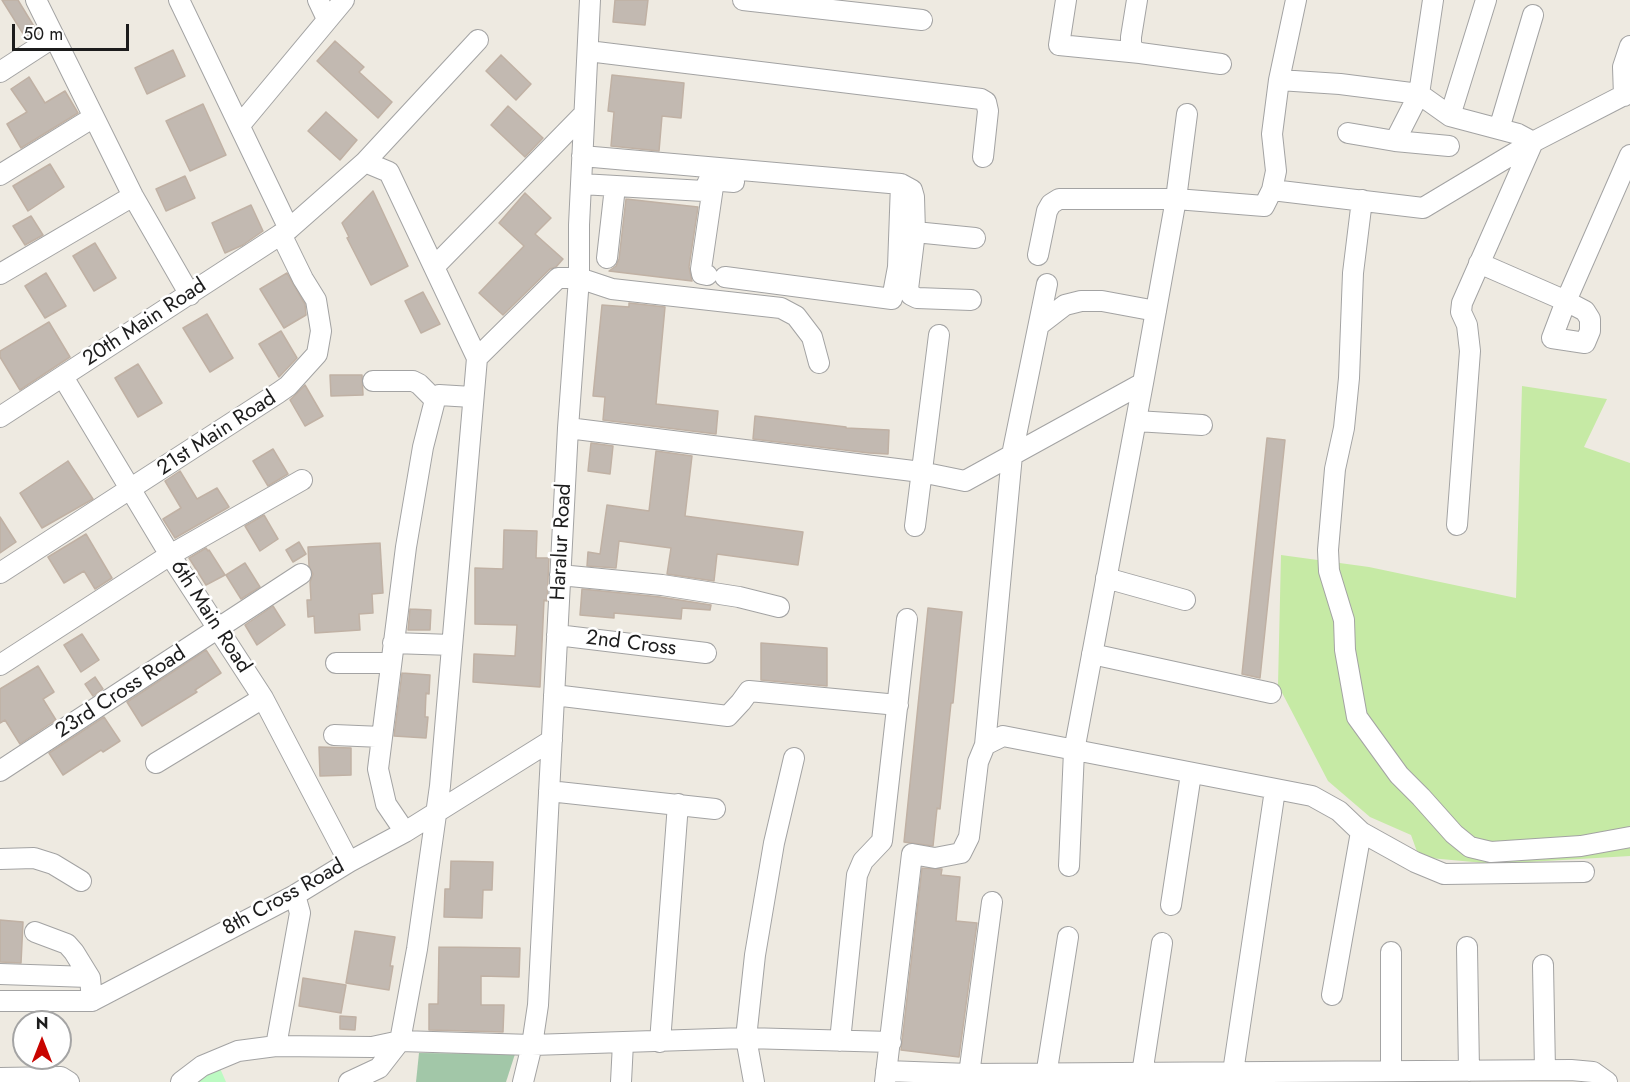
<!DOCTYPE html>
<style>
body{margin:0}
#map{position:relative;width:1630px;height:1082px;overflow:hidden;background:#eeeae1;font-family:Jost,sans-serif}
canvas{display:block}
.north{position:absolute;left:12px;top:1010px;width:60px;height:60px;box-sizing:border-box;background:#fff;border:2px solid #a4a4a4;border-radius:50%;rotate:0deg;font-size:16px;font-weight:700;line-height:24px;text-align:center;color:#1c1c1c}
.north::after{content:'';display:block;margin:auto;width:21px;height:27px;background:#c80400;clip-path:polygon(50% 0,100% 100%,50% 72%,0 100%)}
.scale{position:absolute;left:12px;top:24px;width:117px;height:27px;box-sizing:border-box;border:3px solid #1c1c1c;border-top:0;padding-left:8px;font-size:18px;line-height:21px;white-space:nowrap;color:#1c1c1c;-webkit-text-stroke:4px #fff;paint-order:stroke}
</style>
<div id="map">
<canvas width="1630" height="1082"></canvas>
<div class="north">N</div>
<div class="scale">50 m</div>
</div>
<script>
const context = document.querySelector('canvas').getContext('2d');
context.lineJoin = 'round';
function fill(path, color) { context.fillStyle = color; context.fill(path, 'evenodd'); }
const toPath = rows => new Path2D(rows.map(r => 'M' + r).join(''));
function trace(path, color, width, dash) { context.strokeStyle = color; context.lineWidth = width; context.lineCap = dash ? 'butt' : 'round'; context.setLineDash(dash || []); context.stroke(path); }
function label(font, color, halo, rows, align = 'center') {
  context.font = font + ' Jost,sans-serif'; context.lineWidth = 5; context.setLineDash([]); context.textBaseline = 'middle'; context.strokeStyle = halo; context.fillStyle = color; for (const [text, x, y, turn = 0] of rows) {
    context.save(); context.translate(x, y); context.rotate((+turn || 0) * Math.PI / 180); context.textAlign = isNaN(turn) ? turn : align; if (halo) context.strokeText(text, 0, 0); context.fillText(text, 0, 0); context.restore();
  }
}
const grass = toPath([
 [1522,386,1607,399,1584,447,1630,463,1630,856,1495,864,1419,857,1411,835,1370,817,1328,781,1278,685,1281,555,1369,567,1516,598]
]);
const cemetery = toPath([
 [419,1053,515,1054,506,1082,416,1082]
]);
const park = toPath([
 [219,1066,226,1082,198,1082]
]);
const building = toPath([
 [2,0,18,0,38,33,27,40,2,0],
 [615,0,648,0,645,25,613,22,615,0],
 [335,41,364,67,359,72,392,102,378,118,317,61,335,41],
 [173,50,185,76,147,94,135,68,173,50],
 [501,55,531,84,516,100,486,71,501,55],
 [612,75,684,83,681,118,662,116,659,151,611,146,614,112,608,111,612,75],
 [29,77,45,103,65,91,78,113,21,148,7,124,27,112,11,89,29,77],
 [203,104,226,155,190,171,166,121,203,104],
 [508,106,543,138,525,157,491,125,508,106],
 [326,112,357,140,340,160,308,131,326,112],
 [50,164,64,187,28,211,13,186,50,164],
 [185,176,195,198,166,211,156,189,185,176],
 [373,191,408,266,371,285,347,238,349,237,342,223,373,191],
 [525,193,551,218,535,234,563,259,556,267,550,269,503,315,479,293,524,246,499,223,525,193],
 [626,199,698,207,689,267,692,281,609,271,616,266,619,259,626,199],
 [251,205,263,231,243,245,225,253,212,223,251,205],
 [31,216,43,235,25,245,13,226,31,216],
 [95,243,116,278,94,291,73,256,95,243],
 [46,273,66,306,45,318,25,286,46,273],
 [287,273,305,304,306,315,284,328,260,289,287,273],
 [423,292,440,324,421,333,405,301,423,292],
 [629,303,665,307,656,404,718,411,716,434,603,420,605,397,593,396,602,305,629,307,629,303],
 [207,314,233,358,210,372,183,328,207,314],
 [49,322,70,357,20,390,0,357,0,351,49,322],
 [281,331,297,358,279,377,259,344,281,331],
 [138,364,162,403,138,417,115,378,138,364],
 [330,375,362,375,363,395,331,396,330,375],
 [305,385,323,416,305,426,290,400,305,385],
 [755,416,846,427,846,428,889,430,888,454,869,453,753,439,755,416],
 [1267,438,1285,440,1260,678,1242,674,1267,438],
 [591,443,613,446,610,474,588,471,591,443],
 [273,449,288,474,268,486,253,461,273,449],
 [656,451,692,456,685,516,803,532,798,565,717,554,714,581,667,574,671,548,619,541,616,568,587,566,588,552,600,554,607,505,649,511,656,451],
 [68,461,93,499,42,528,20,493,68,461],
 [180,471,197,499,217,488,229,507,175,538,163,519,181,508,165,481,180,471],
 [264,515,278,539,260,551,245,526,264,515],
 [0,517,16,542,0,553,0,517],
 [504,530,537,531,536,558,549,558,547,601,544,600,540,687,473,682,474,654,515,656,517,625,475,624,475,568,503,569,504,530],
 [86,534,112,578,95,589,84,571,64,583,48,557,86,534],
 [299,542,306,554,293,562,286,550,299,542],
 [380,543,383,593,372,594,373,613,359,614,360,630,315,633,314,616,308,617,307,600,311,600,310,582,313,574,309,566,308,547,380,543],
 [206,548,208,551,209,550,225,575,206,585,189,558,206,548],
 [245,563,260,587,241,599,226,575,245,563],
 [582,589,660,597,711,605,710,610,682,608,681,619,614,613,614,618,580,615,582,589],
 [273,606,285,625,257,645,245,625,273,606],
 [928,608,962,612,953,703,951,703,940,809,937,808,933,846,904,842,928,608],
 [410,609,431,610,430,630,408,630,410,609],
 [82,634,99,660,81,672,64,645,82,634],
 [761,643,827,648,827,686,761,680,761,643],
 [206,650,221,673,195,690,197,692,142,726,127,702,206,650],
 [38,666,54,692,43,699,56,720,20,744,5,720,0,723,0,689,38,666],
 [402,673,430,675,429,694,426,693,425,717,428,717,426,738,394,736,402,673],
 [95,677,103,689,93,696,85,684,95,677],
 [104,717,120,741,103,752,101,750,63,775,49,753,104,717],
 [319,747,351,748,351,775,320,776,319,747],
 [451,861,493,862,492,890,483,890,482,918,444,917,445,889,450,889,451,861],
 [922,868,942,869,941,875,960,877,956,921,977,923,959,1057,901,1050,922,868],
 [0,920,23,922,21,963,0,962,0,920],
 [355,931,395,937,390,966,393,966,389,990,346,983,355,931],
 [439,947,520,948,519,977,481,976,481,1005,504,1005,503,1032,429,1030,429,1004,438,1004,439,947],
 [303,978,346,985,341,1013,299,1006,303,978],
 [340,1016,356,1017,355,1030,340,1029,340,1016]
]);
const minor = toPath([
 [36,0,133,196,190,295],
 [179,0,289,229],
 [318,0,327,19],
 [743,0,922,20],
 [1066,0,1059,45,1140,53],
 [1137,0,1131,37,1131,49,1140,53,1221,64],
 [1433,0,1419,94,1450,116,1518,134,1533,142],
 [588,51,981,99,986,102,988,111,983,157],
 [0,72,54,37],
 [1279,80,1340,84,1419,94,1395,141],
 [1624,96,1623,67,1630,46],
 [1450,116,1486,0],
 [240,125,344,0],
 [1499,129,1533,15],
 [1348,133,1395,141,1449,146],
 [582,156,901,184,912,190,914,197,915,232,908,289,911,295,917,298,971,300],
 [365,162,478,40],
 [0,175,94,117],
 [581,184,704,191,709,180,734,182],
 [1272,190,1423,208,1533,142,1630,92],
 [1362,200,1353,273,1349,378,1344,428,1335,469,1328,550,1329,571,1344,620,1345,650,1357,717,1399,775,1421,797,1454,834,1470,847,1491,852,1581,846,1630,837],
 [915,232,975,238],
 [1038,255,1047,211,1051,204,1059,199,1176,199,1187,114],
 [607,258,615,187],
 [1479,263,1566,301,1630,155],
 [434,267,584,114],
 [0,274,133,196],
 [707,275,702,274,701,269,714,180],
 [725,277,892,299,898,267,901,184],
 [1566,301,1585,311,1590,319,1590,331,1585,343,1552,338,1566,301],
 [1039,325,1065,305,1081,301,1102,301,1156,311],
 [477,358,558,278,579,278,612,289,781,308,796,316,812,337,819,363],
 [63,377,170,555,263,698,349,862],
 [373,381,413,381,419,384,435,400],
 [0,417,289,229,365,162,389,172,477,358,440,786,417,949,400,1041,379,1068,349,1082],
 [1136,421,1202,425],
 [568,428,921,472,965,481,1143,383,1176,199,1264,206,1272,190,1276,171,1272,134,1279,80,1296,0],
 [1457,525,1470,351,1467,325,1461,312,1462,303,1533,142],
 [915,526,939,335],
 [0,573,278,393,288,386,317,354,321,331,316,300,303,279,281,234],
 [560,575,662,585,739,597,779,607],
 [1106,578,1185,600],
 [557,635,706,653],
 [393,643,452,645],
 [1092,654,1271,693],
 [336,663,390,663],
 [0,665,170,555,302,480],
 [554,695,728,716,741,702,749,691,898,705],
 [334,735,382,737],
 [985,745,1012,455,1047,284],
 [156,763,263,698],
 [0,771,301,574],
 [549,791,715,809],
 [405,832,386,804,378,769,406,547,423,447,435,400,439,395,472,397],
 [1361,832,1415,862,1444,874,1584,872],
 [0,859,34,858,53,864,81,881],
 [1069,866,1074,751,1143,383],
 [295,895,300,913,276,1046,372,1047,400,1041,532,1045,746,1038,891,1042],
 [1171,905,1191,774],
 [35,932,67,944,74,952,90,978,92,1001],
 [1467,947,1469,1071],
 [1391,952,1391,1071],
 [1543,965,1545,1070],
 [0,974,89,977],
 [0,1001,92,1001,295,895,349,862,405,832,552,740],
 [840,1041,857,875,863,861,882,841,907,619],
 [660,1042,678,804],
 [886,1071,969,1074,1571,1070,1593,1072,1607,1082],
 [1233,1072,1275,790],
 [1142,1074,1162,943],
 [0,1078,61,1077,69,1082],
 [181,1082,202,1066,238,1051,276,1046],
 [523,1082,532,1045,538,1005,568,428,579,278,579,225,590,0],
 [621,1082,623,1043],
 [754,1082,746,1038,755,955,774,843,794,758],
 [885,1082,912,854,935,858,961,853,969,837,978,762,985,745,1003,736,1312,796,1339,811,1361,832,1332,995],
 [968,1082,992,902],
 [1045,1082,1068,937]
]);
const streetNames = [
 ["20th Main Road",145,323,-33],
 ["21st Main Road",217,434,-33],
 ["Haralur Road",562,542,-87],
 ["6th Main Road",210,617,57],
 ["2nd Cross",631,644,7],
 ["23rd Cross Road",121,693,-33],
 ["8th Cross Road",284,898,-29]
];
fill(grass, '#c6eaa5');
fill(cemetery, '#a2c7a8');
fill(park, '#bcfac2');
fill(building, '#c2b9b1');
trace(building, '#c0b1a4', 1.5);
trace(minor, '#a3a3a3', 22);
trace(minor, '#fff', 20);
label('21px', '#1c1c1c', '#fff', streetNames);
</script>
